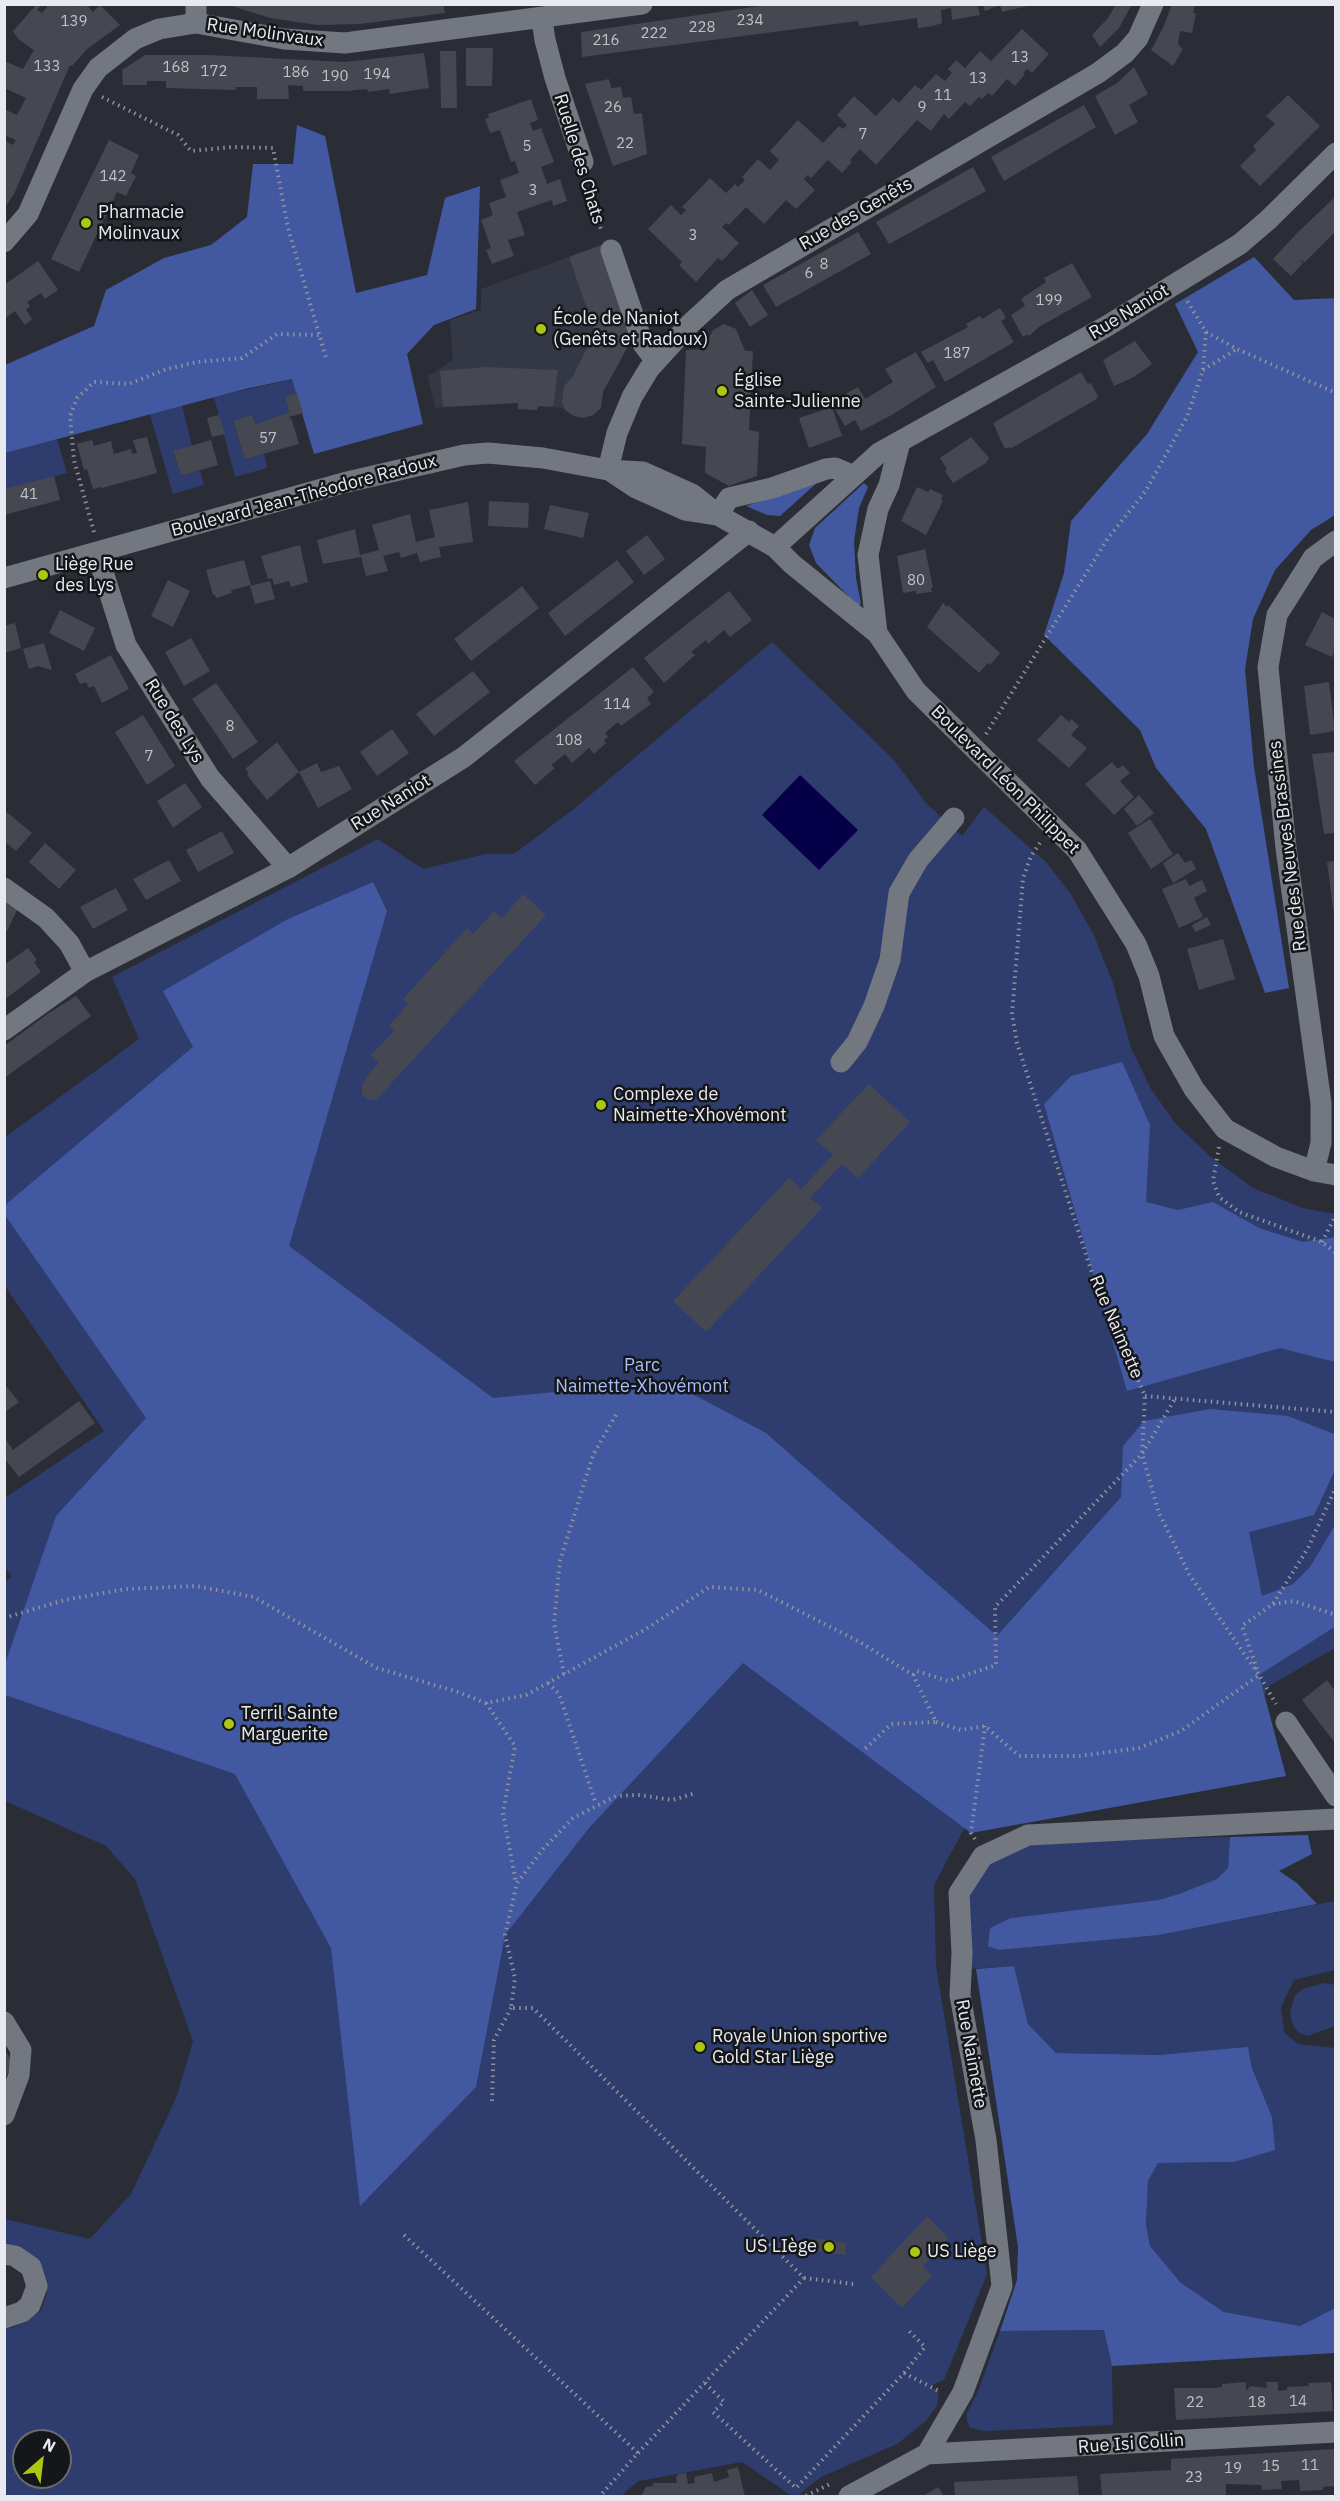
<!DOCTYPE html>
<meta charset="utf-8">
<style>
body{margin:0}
#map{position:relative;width:1340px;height:2501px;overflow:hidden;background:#2a2d35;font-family:"IBM Plex Sans",sans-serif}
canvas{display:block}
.frame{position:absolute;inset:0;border:6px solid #e8eaef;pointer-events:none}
.north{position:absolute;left:12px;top:2429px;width:60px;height:60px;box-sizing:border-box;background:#141619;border:2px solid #696b6f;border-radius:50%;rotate:28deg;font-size:16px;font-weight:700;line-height:24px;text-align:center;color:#e8eaef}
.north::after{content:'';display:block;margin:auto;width:21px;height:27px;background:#acc612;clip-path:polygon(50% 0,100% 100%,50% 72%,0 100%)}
</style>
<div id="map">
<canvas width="1340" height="2501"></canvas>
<div class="frame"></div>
<div class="north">N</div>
</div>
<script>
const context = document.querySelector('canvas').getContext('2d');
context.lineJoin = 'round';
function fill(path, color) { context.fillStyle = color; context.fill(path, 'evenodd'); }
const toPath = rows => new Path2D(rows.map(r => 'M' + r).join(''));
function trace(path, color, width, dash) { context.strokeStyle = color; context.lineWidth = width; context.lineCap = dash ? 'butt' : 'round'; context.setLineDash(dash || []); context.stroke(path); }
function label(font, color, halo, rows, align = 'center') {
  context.font = font + ' "IBM Plex Sans",sans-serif'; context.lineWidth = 5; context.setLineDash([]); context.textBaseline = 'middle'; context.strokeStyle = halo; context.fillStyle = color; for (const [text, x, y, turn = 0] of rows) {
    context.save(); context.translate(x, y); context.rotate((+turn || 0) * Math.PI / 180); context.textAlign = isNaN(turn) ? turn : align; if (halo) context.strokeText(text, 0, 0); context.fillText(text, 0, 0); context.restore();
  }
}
const built = toPath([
 [604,244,632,332,627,348,603,391,601,408,593,415,583,418,574,416,562,408,539,406,537,410,518,409,517,403,435,408,428,376,453,360,450,320,481,310,481,289]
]);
const green = toPath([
 [293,379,297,393,285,397,289,412,256,424,254,417,233,421,245,459,264,453,267,468,235,477,214,397],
 [182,405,192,446,173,452,181,476,200,471,204,485,173,494,150,414],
 [57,439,67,473,5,489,5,453],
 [772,642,894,760,926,803,962,836,984,807,1046,862,1070,893,1093,933,1113,983,1131,1048,1151,1089,1176,1124,1211,1157,1253,1188,1303,1208,1335,1214,1335,1648,1267,1687,1239,1783,985,1791,958,1840,934,1885,936,1966,987,2274,944,2380,929,2386,939,2391,937,2406,926,2421,897,2444,821,2477,797,2496,792,2496,742,2462,639,2481,627,2490,622,2496,5,2496,5,2327,11,2328,27,2322,41,2310,47,2294,46,2279,21,2252,5,2243,5,2219,90,2239,131,2194,177,2096,193,2041,135,1879,106,1846,5,1801,4,1583,12,1577,5,1567,5,1498,104,1431,5,1286,4,1138,139,1039,112,977,378,839,423,869,486,854,514,854,575,808],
 [24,2441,60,2441,60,2477,24,2477],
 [1230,1837,1228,1868,1218,1879,1179,1894,1158,1900,1011,1918,999,1950,1159,1935,1335,1901,1335,1970,1294,1980,1281,2007,1284,2032,1298,2044,1335,2048,1335,2308,1300,2326,1224,2312,1181,2283,1150,2246,1146,2224,1148,2181,1158,2163,1234,2162,1272,2117,1252,2068,1248,2048,1159,2055,1056,2053,1028,2024,1014,1966,968,1969,969,1897,976,1881,993,1860,1039,1842],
 [1324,1983,1335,1985,1335,2026,1307,2036,1298,2032,1293,2025,1290,2013,1295,1996,1302,1989],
 [1104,2330,1112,2366,1113,2425,986,2431,970,2428,967,2422,967,2413,979,2389,1000,2331]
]);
const forest = toPath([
 [297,125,325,136,356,293,427,275,445,198,480,186,476,309,434,325,407,354,423,424,314,454,292,379,245,389,5,453,5,365,94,326,106,290,164,258,211,245,247,217,253,164,293,164],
 [1254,257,1294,300,1336,298,1335,515,1311,530,1275,570,1253,619,1245,669,1254,767,1289,988,1265,993,1206,829,1156,768,1140,730,1044,635,1064,573,1071,521,1147,434,1198,352,1175,304],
 [820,480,780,516,767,515,746,506],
 [864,483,868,487,859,508,854,541,856,578,861,604,858,606,816,563,809,545,815,528],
 [373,882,387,911,289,1246,493,1398,668,1381,766,1433,997,1636,1121,1497,1123,1446,1144,1421,1210,1409,1288,1416,1334,1434,1335,1470,1314,1515,1249,1532,1262,1596,1293,1584,1310,1567,1335,1525,1336,1626,1259,1675,1286,1776,971,1833,743,1663,589,1828,505,1935,476,2087,360,2206,331,1948,235,1774,5,1695,5,1664,56,1516,146,1418,5,1215,4,1206,193,1047,163,991,288,919],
 [1122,1062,1150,1125,1146,1202,1178,1210,1213,1202,1259,1228,1303,1242,1335,1237,1335,1362,1280,1348,1127,1391,1044,1104,1071,1076],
 [1308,1835,1312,1854,1279,1871,1297,1883,1317,1904,1159,1935,999,1950,988,1946,990,1928,1011,1918,1158,1900,1179,1894,1217,1879,1228,1868,1230,1837],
 [1014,1966,1028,2024,1056,2053,1159,2055,1248,2047,1252,2068,1272,2117,1275,2150,1234,2162,1158,2163,1148,2181,1146,2224,1150,2246,1181,2283,1224,2312,1300,2326,1335,2308,1335,2353,1112,2366,1104,2330,1000,2331,1017,2280,1018,2247,976,1969]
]);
const water = toPath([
 [800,775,858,830,819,870,762,815]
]);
const building = toPath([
 [37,4,42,4,37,10,42,13,47,7,45,4,71,4,73,7,76,4,86,4,93,12,100,5,120,25,87,49,72,66,70,65,14,194,4,209,4,140,13,145,16,140,4,135,4,109,17,115,26,98,4,88,4,61,23,69,34,50,18,39,13,31],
 [226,4,443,4,445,13,360,24,318,25,270,18],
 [774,4,977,4,980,15,952,20,951,8,941,10,942,23,933,26,918,28,917,18,859,26,858,21,582,57,581,32],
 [983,4,1032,4,1032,5,1002,12,1000,5,985,11],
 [1116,4,1132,4,1119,28,1100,47,1092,35,1108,18],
 [1172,4,1195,4,1193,13,1196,13,1192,33,1180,31,1178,44,1183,49,1173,66,1151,50,1163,28],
 [1022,29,1049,54,1032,73,1027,69,1023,73,1025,74,1015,86,1007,79,992,96,988,93,982,99,979,97,970,106,965,102,949,119,944,114,931,131,917,120,876,165,860,149,850,160,852,162,842,173,828,160,811,178,807,175,804,179,815,190,796,209,786,200,764,224,746,207,729,225,726,223,722,227,739,243,722,261,718,258,696,282,679,265,682,262,648,229,671,205,681,215,686,210,682,207,710,178,726,193,735,184,738,187,745,180,742,177,758,159,770,170,779,160,770,151,798,120,823,143,839,126,843,129,847,125,837,115,854,96,876,116,893,98,899,103,915,85,921,90,936,74,945,81,952,73,948,69,956,60,965,68,980,51,991,61],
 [466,48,493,48,492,86,466,86],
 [440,51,456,51,457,108,441,108],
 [424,53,429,88,390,94,389,89,368,92,367,89,347,91,303,91,303,86,288,85,289,99,257,99,257,87,235,87,236,90,166,88,166,81,147,81,147,85,123,85,122,70,145,55,208,55,345,62],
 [1134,67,1148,94,1129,105,1138,122,1115,135,1095,96,1117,83],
 [609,79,611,88,621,87,623,98,631,97,634,114,642,113,647,154,613,166,585,84],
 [1288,95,1320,126,1260,186,1240,166,1256,150,1253,146,1275,124,1266,116],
 [531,99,538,120,530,123,533,131,541,128,554,162,541,167,547,184,560,179,567,201,553,206,552,200,517,212,525,235,508,240,514,256,492,264,486,250,491,248,481,220,493,215,489,203,506,197,500,180,519,173,515,161,511,162,500,130,490,133,485,119,489,118,488,114],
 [1084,105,1096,127,1004,181,991,157],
 [109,140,139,155,131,173,136,176,126,196,117,192,79,272,51,259],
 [973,167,986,191,889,244,876,222],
 [1334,198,1335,232,1305,262,1300,260,1303,263,1291,276,1273,259,1297,233],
 [858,232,871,254,776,307,763,285],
 [604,244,632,332,627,348,603,392,601,408,593,415,583,418,574,416,565,410,562,402,564,386,572,378,595,332,569,257],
 [38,261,58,290,45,299,41,293,27,302,30,306,26,310,32,319,25,325,15,311,4,319,4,285],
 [1072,263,1092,297,1039,327,1029,336,1028,334,1023,337,1011,315,1025,306,1021,299,1046,282,1044,278],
 [752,290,768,315,750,327,735,303],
 [1000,308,1006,318,1001,321,1014,342,945,382,933,360,928,363,921,352,968,327,966,324,980,316,982,319],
 [724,324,736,329,745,351,753,351,749,430,759,432,757,476,729,486,705,473,706,447,682,444,686,350,703,349,713,330],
 [1135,341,1152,364,1134,377,1114,386,1103,360],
 [916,352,936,387,890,416,861,431,855,420,845,426,831,402,858,387,865,399,893,382,885,369],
 [484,367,558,370,553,407,538,406,537,410,518,409,518,403,443,407,440,371],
 [1081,372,1088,384,1091,383,1098,396,1095,400,1010,449,1009,447,1005,449,993,423],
 [297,393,303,413,289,417,292,420,299,444,245,459,233,421,252,415,256,424,289,412,285,396],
 [832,407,842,436,809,448,799,418],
 [219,415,225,434,212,437,207,418],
 [147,437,157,473,102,488,101,487,93,489,87,469,84,470,77,444,92,440,94,446,111,441,114,454,131,449,132,454,137,453,133,440],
 [971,437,989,458,986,463,953,483,945,471,947,469,940,458],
 [211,440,218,465,181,476,173,451],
 [54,476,60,500,4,515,4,489],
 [917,487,928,492,930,489,943,495,941,500,943,501,926,535,901,521],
 [489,501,529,503,528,528,488,526],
 [468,502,473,542,439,547,441,557,420,562,417,553,401,558,399,552,383,556,388,571,366,576,361,557,323,564,317,540,355,529,360,555,379,550,372,525,410,514,416,542,435,537,429,510],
 [550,505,589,513,583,538,544,529],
 [647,535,665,559,644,575,626,551],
 [300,545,308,582,291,587,289,581,274,585,272,578,268,579,261,556],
 [925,549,933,587,931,588,932,592,916,594,916,591,903,593,897,556],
 [244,560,251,585,231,590,232,593,216,598,215,595,213,595,206,570],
 [617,560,634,582,565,636,548,613],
 [168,580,190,591,173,627,151,616],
 [270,581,275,599,255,604,250,586],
 [522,586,539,608,471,661,454,639],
 [729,591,752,620,730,637,724,630,708,644,706,640,691,652,695,655,664,683,644,658],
 [943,603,947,607,948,605,1000,653,990,665,988,663,979,673,927,627],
 [60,610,95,628,84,651,49,633],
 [1322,612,1335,619,1335,650,1332,657,1305,645],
 [15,623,21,648,4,653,4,626],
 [191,638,210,671,184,686,165,652],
 [44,643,52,670,38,666,29,669,23,649],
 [111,655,129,689,102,703,94,686,89,688,86,682,80,684,75,674],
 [633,667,654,692,647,698,651,704,621,726,618,722,605,733,608,737,604,740,606,743,594,754,589,748,572,763,565,754,551,765,555,768,535,785,514,761],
 [473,671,490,692,434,736,416,714],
 [1329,682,1335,731,1310,735,1304,686],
 [216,683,258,742,233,759,192,699],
 [143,715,175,766,147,785,115,732],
 [1061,715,1069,722,1071,719,1079,726,1071,735,1087,748,1069,768,1037,740],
 [392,729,409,753,377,776,360,752],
 [277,742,299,772,267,800,247,775,249,773,245,769],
 [1335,752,1335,833,1324,834,1312,754],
 [1112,762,1118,769,1123,765,1130,773,1120,781,1134,797,1114,815,1085,784],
 [317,763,321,772,339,766,352,789,318,808,299,772],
 [185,783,202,807,173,828,157,801],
 [1139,795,1154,813,1137,826,1124,809],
 [4,810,32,833,16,851,4,841],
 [1150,819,1173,854,1151,869,1128,833],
 [222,831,234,853,198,872,186,850],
 [45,843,76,870,59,889,29,862],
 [1178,853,1185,863,1191,860,1196,869,1173,883,1163,863],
 [169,860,181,881,146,900,133,879],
 [1335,861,1335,915,1334,915,1327,862],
 [1186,879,1189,886,1202,880,1207,891,1194,898,1203,917,1179,928,1162,889],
 [116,888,128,910,93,929,80,907],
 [523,894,546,915,376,1100,368,1100,362,1095,362,1087,366,1077,379,1063,371,1055,394,1031,389,1026,408,1004,403,999,467,928,473,934,494,911,502,918],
 [4,897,19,906,7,931,4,930],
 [1207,917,1211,925,1195,932,1192,925],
 [1223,939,1235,979,1199,990,1187,949],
 [28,948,37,960,34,962,41,972,4,1000,4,965],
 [76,996,91,1016,4,1078,4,1046,49,1013],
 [869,1084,910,1122,858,1178,842,1164,810,1198,822,1208,706,1332,673,1301,789,1178,801,1189,833,1155,816,1140],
 [7,1387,19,1402,4,1413,4,1388],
 [79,1401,95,1423,19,1477,4,1458,4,1437,13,1450],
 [1327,1680,1335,1691,1335,1743,1302,1700],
 [4,2047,12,2063,4,2082],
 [927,2216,949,2238,923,2266,932,2276,902,2308,871,2277],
 [812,2238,847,2243,845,2255,810,2250],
 [1246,2382,1246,2391,1250,2386,1267,2388,1266,2382,1278,2382,1278,2391,1287,2390,1287,2387,1309,2386,1308,2383,1331,2382,1333,2411,1176,2420,1174,2388,1215,2388,1222,2387,1222,2384],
 [1335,2449,1335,2486,1323,2487,1323,2490,1300,2491,1299,2480,1281,2481,1282,2489,1262,2490,1261,2485,1226,2484,1226,2496,1102,2496,1100,2474,1171,2470,1171,2459],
 [738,2467,745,2496,641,2496,646,2487,653,2486,653,2483,677,2483,676,2478,678,2474,686,2473,688,2484,695,2483,694,2477,712,2473,714,2482,729,2477,727,2470],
 [1077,2476,1079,2496,955,2496,954,2482],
 [938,2487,944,2496,923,2496]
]);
const path = toPath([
 [102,97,178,135,191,151,233,147,273,148,288,228,327,361],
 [584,182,602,232],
 [1206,332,1237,349,1336,393],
 [1203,370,1237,349],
 [94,532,74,460,70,416,77,398,94,382,129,384,164,370,197,362,242,358,277,334,319,335],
 [986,734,1108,538,1145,492,1187,417,1203,370,1206,332,1186,299],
 [1040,843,1031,856,1023,878,1012,1014,1017,1043,1094,1279,1145,1396,1142,1454,1159,1513,1189,1574,1259,1675,1276,1704],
 [1219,1147,1213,1181,1219,1197,1239,1212,1322,1242,1336,1253],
 [1322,1242,1336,1215],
 [1145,1396,1336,1412],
 [1273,1604,1294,1601,1336,1615],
 [4,1618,65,1600,126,1589,196,1586,254,1597,377,1668,458,1692,486,1703,526,1695,646,1629,709,1587,758,1590,858,1641,913,1675,936,1722,891,1724,864,1750],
 [1257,1669,1242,1626,1273,1604,1308,1548,1336,1487],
 [564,1674,554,1623,560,1561,593,1455,617,1413],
 [913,1675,917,1671,948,1681,996,1665,995,1607,1142,1454,1176,1397],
 [548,1683,559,1694,596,1804],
 [486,1703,515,1746,503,1813,516,1883],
 [936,1722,961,1730,985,1726,1019,1756,1079,1756,1139,1748,1181,1731,1259,1675],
 [975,1839,971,1833,985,1726],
 [492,2101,494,2040,511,2008],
 [404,2235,638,2453,600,2496],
 [804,2278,854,2284],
 [904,2373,925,2347,908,2330],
 [705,2383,724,2402,713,2412,796,2488,904,2373,941,2392],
 [638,2453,804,2278,533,2008,511,2008,515,1978,505,1935,517,1883,543,1849,573,1818,616,1796,640,1795,672,1800,696,1793],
 [806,2496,832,2483]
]);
const minor = toPath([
 [196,4,196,23],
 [542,19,545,40,555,78,583,162],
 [4,242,28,214,83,89,98,68,135,39,159,29,196,23,284,39,345,43,642,4],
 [611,250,643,344,655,360],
 [608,470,617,433,632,397,649,369,690,324,727,290,1098,73,1125,53,1138,38,1153,4],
 [609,470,636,488,685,510,718,515],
 [718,515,729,498,772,488,826,469,835,468,854,476],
 [775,547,879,453,1107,326,1240,244,1268,220,1336,153],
 [97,553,126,645,210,778,288,868],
 [4,578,343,483,464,455,488,453,543,458,608,470,643,472,692,494,718,515,775,547,792,564,877,633,916,691,1077,850,1136,944,1149,976,1164,1036,1194,1089,1225,1129,1276,1157,1314,1171,1336,1175],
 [877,633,868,555,878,509,889,485,900,442],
 [4,888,46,918,69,943,85,972],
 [4,1030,85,972,288,868,464,757,749,531],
 [841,1062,857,1042,874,1006,890,960,899,893,918,860,954,818],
 [1314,1171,1321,1143,1321,1103,1286,848,1268,667,1277,615,1313,558,1336,541],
 [1286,1722,1336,1796],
 [4,2022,21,2050,19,2075,4,2115],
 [4,2254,15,2256,31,2267,37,2286,30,2305,22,2312,4,2318],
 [927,2454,963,2392,1002,2286,986,2140,960,1995,962,1953,959,1893,983,1856,1028,1835,1336,1819],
 [849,2496,927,2454,1336,2432]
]);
const markers = [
 [86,223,6,"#acc612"],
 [541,329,6,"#acc612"],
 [722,391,6,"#acc612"],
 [43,575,6,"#acc612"],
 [601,1105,6,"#acc612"],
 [229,1724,6,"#acc612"],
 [700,2047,6,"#acc612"],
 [829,2247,6,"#acc612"],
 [915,2252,6,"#acc612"]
];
const numberNames = [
 ["234",750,21],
 ["139",74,22],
 ["228",702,28],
 ["222",654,34],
 ["216",606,41],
 ["13",1020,58],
 ["133",47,67],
 ["168",176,68],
 ["172",214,72],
 ["186",296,73],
 ["194",377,75],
 ["190",335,77],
 ["13",978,79],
 ["11",943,96],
 ["26",613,108],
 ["9",922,108],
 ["7",863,135],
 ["22",625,144],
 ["5",527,147],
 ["142",113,177],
 ["3",533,191],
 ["3",693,236],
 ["8",824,265],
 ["6",809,274],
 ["199",1049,301],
 ["187",957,354],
 ["57",268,439],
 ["41",29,495],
 ["80",916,581],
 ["114",617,705],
 ["8",230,727],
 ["108",569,741],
 ["7",149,757],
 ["14",1298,2402],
 ["22",1195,2403],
 ["18",1257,2403],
 ["11",1310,2466],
 ["15",1271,2467],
 ["19",1233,2469],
 ["23",1194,2478]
];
const streetNames = [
 ["Rue Molinvaux",265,33,8],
 ["Ruelle des Chats",579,159,73],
 ["Rue des Genêts",856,214,-30],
 ["Rue Naniot",1129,312,-31],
 ["Boulevard Jean-Théodore Radoux",304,496,-15],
 ["Rue des Lys",174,721,58],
 ["Boulevard Léon Philippet",1005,780,45],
 ["Rue Naniot",391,803,-32],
 ["Rue des Neuves Brassines",1288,846,-97],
 ["Rue Naimette",1116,1327,67],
 ["Rue Naimette",971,2054,80],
 ["Rue Isi Collin",1131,2444,-4]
];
const poiNames = [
 ["Pharmacie",98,213],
 ["Molinvaux",98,234],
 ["École de Naniot",553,319],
 ["(Genêts et Radoux)",553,340],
 ["Église",734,381],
 ["Sainte-Julienne",734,402],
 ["Liège Rue",55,565],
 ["des Lys",55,586],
 ["Complexe de",613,1095],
 ["Naimette-Xhovémont",613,1116],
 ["Terril Sainte",241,1714],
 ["Marguerite",241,1735],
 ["Royale Union sportive",712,2037],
 ["Gold Star Liège",712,2058],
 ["US LIège",817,2247,"right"],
 ["US Liège",927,2252]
];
const parkNames = [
 ["Parc",642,1366],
 ["Naimette-Xhovémont",642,1387]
];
fill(built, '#333844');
fill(green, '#2e3d6e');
fill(forest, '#4259a2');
fill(water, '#050047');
fill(building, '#454850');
trace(path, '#91939a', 4, [1.5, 4.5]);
trace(minor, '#73777f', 21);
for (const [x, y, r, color] of markers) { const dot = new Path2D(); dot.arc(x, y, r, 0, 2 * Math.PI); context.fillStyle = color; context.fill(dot); trace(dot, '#141619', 2); }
label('15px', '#bfc2c7', null, numberNames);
label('18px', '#e8eaef', '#141619', streetNames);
label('18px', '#e8eaef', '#141619', poiNames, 'left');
label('18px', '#a8befb', '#141619', parkNames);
</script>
